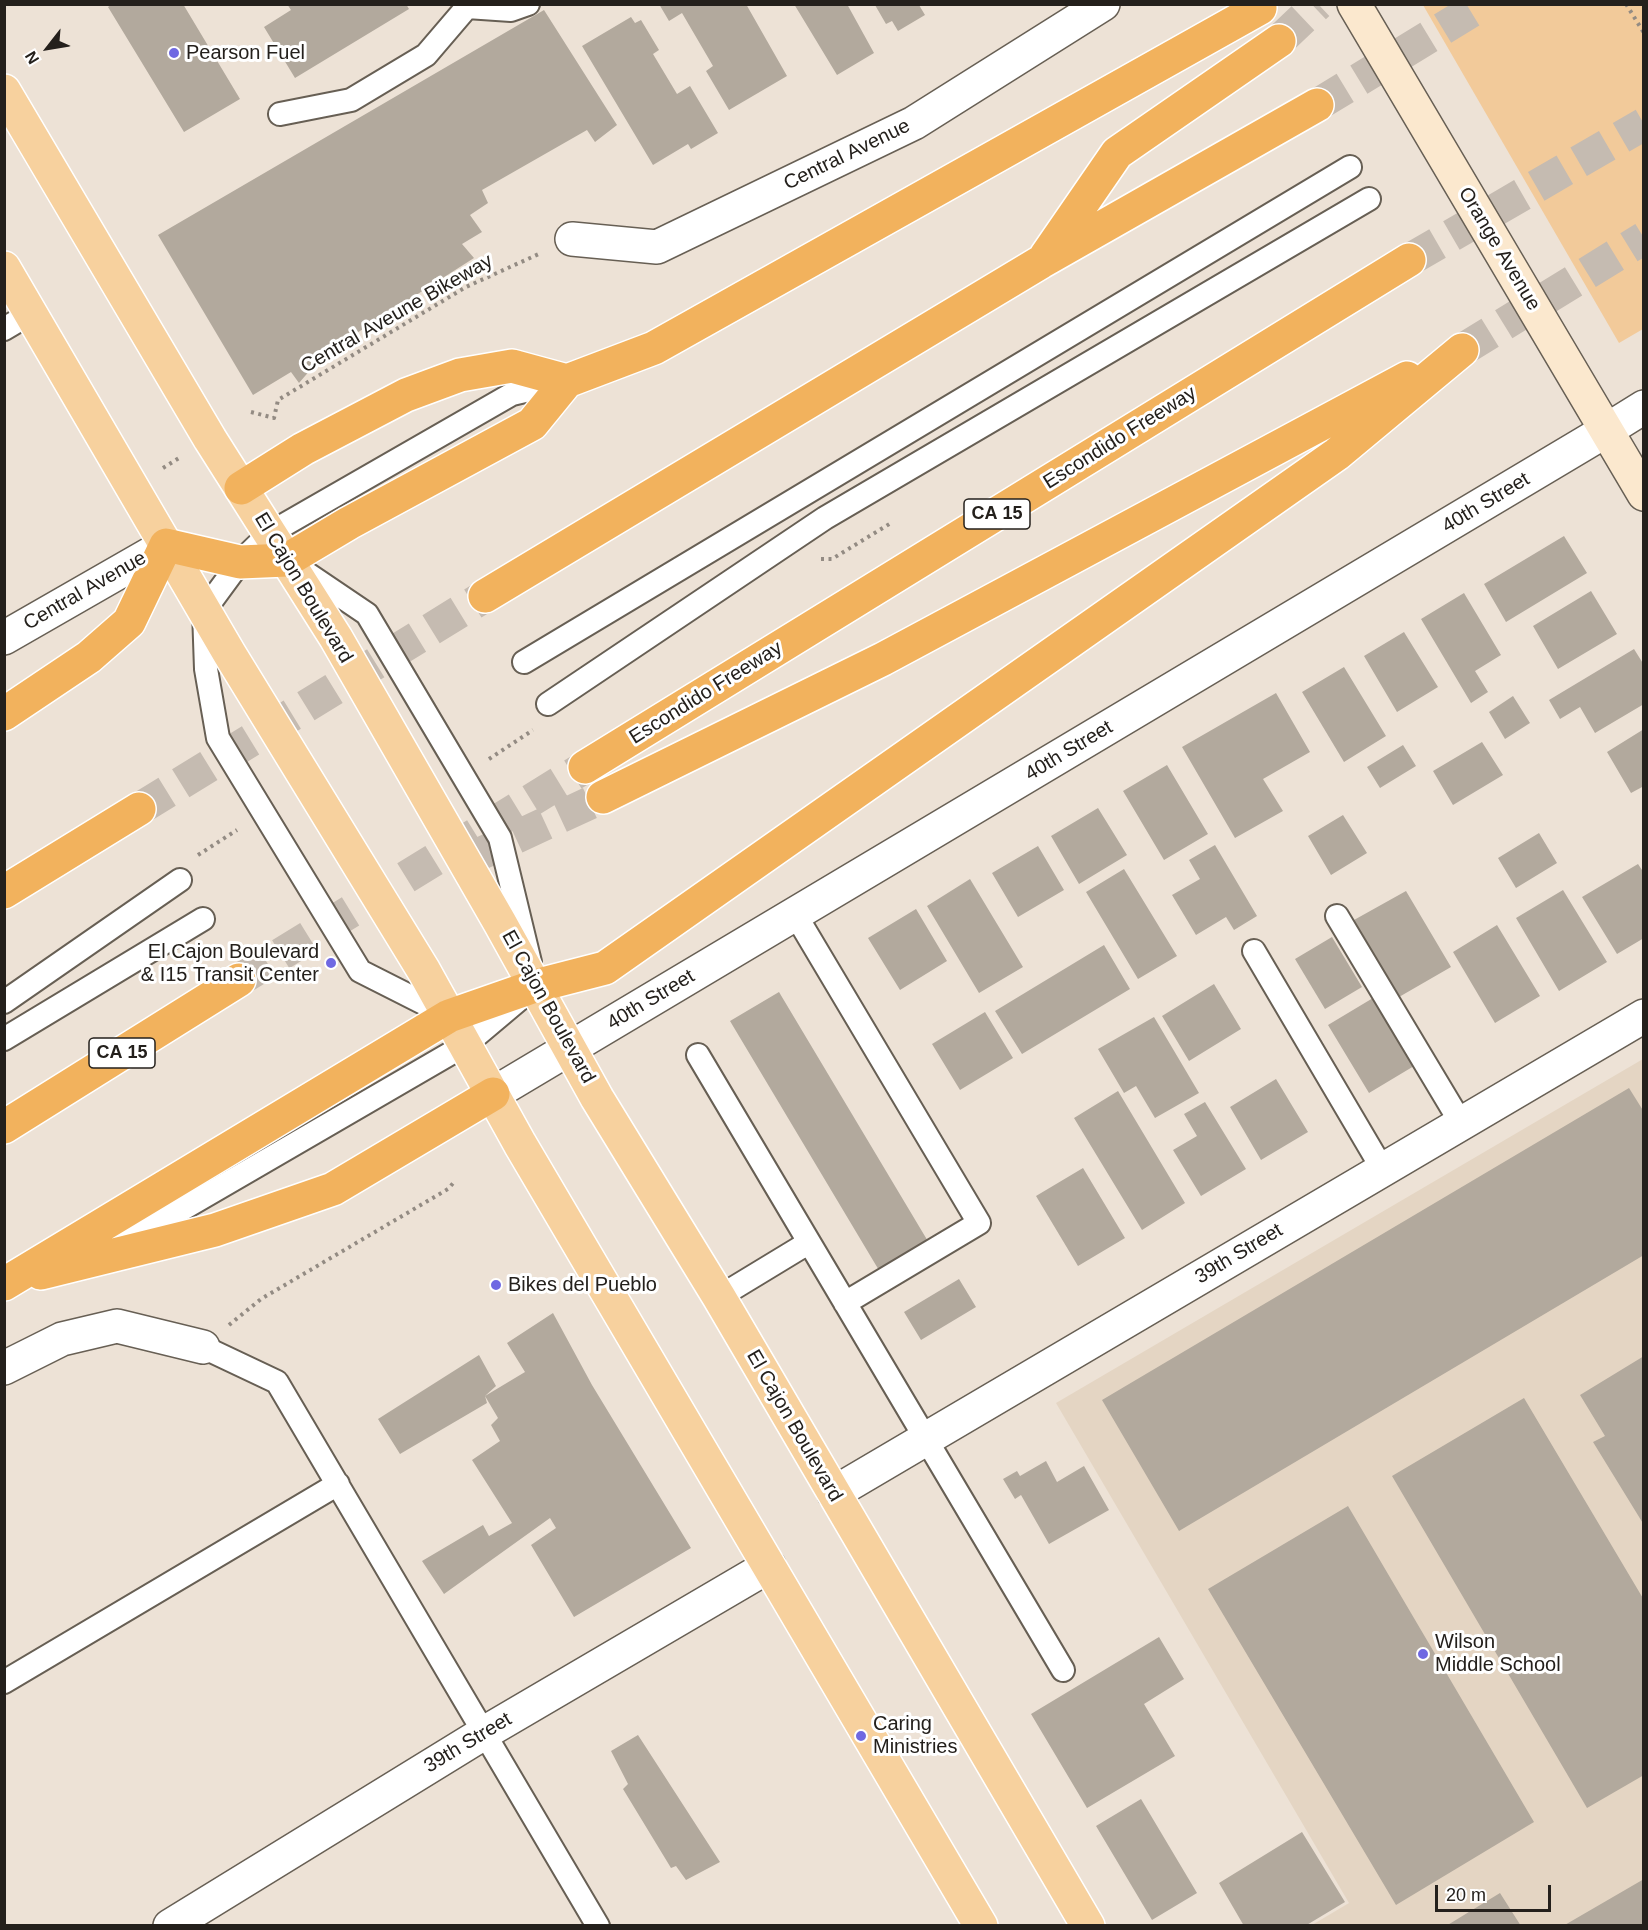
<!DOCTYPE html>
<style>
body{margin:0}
#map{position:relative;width:1648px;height:1930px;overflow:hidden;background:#ede2d6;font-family:Helvetica,sans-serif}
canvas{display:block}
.frame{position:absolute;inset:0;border:6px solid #24201c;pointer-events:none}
.north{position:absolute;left:18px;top:18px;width:60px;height:60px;-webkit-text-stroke:4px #fff;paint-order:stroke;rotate:239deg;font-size:16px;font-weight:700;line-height:24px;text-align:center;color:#24201c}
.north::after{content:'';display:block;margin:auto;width:21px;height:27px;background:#24201c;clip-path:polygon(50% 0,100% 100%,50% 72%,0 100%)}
.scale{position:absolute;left:1435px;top:1885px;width:116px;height:27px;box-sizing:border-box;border:3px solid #24201c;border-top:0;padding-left:8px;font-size:18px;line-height:21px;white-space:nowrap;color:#24201c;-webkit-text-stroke:4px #fff;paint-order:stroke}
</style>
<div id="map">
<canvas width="1648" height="1930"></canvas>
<div class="frame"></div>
<div class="north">N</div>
<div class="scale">20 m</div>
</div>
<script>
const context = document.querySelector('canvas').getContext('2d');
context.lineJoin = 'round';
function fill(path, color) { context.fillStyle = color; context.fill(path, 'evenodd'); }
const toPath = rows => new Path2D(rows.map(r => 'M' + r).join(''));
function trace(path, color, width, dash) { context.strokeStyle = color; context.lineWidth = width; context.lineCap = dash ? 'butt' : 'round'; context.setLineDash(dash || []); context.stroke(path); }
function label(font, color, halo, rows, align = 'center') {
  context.font = font + ' Helvetica,sans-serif'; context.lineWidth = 6; context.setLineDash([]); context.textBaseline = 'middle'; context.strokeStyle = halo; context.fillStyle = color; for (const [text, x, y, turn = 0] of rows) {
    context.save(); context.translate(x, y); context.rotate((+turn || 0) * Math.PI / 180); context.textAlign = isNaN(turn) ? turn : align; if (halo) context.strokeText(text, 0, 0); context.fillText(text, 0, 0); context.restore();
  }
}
const built = toPath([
 [1643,1059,1643,1925,1312,1925,1349,1903,1056,1403]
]);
const green = toPath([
 [1423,5,1643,5,1643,329,1619,343]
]);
const building = toPath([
 [112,4,183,4,240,99,184,132,108,7],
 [287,4,406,4,409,9,295,78,264,27,291,10],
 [659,4,746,4,787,76,729,110,706,71,713,66,682,13,669,21],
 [794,4,847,4,874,53,837,75],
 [875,5,919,5,925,15,898,31,892,21,886,24],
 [544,10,617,125,595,142,587,130,482,190,488,203,470,215,482,232,462,244,474,258,324,354,299,383,291,372,253,395,158,235],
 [631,17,635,23,641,20,659,50,653,54,677,94,690,86,718,133,691,149,688,144,653,165,582,46],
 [1564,536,1587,573,1506,622,1484,584],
 [1591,591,1617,634,1558,669,1533,626],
 [1464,593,1501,655,1475,671,1488,692,1471,703,1421,619],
 [1404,632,1438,687,1397,712,1364,656],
 [1634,649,1644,665,1644,704,1595,733,1580,707,1560,719,1549,700],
 [1344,667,1386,736,1344,762,1302,692],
 [1276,693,1310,752,1263,779,1283,811,1235,838,1182,747],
 [1513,696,1530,723,1505,739,1489,712],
 [1644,729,1644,786,1631,793,1607,752],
 [1482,742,1503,775,1453,805,1433,771],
 [1403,745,1416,766,1380,788,1367,767],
 [1167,765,1208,834,1164,860,1123,791],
 [1098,808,1127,855,1079,884,1051,836],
 [1343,815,1367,853,1331,875,1308,836],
 [1539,833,1557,863,1516,888,1498,858],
 [1215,845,1257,916,1234,930,1226,917,1196,935,1172,895,1200,879,1189,860],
 [1038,846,1064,890,1018,917,992,873],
 [1638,864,1644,873,1644,938,1617,954,1582,897],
 [1124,869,1177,956,1138,979,1086,892],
 [970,879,1023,967,979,993,927,906],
 [1563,890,1607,962,1559,991,1516,918],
 [1406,891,1451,967,1399,997,1354,920],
 [916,909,947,961,900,990,868,938],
 [1497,925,1540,996,1495,1023,1453,952],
 [1332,937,1362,987,1325,1009,1295,959],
 [1104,945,1130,989,1022,1054,995,1011],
 [1214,984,1241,1029,1189,1061,1162,1016],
 [779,992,929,1243,880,1272,730,1021],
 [1373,998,1414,1066,1369,1093,1328,1025],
 [985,1012,1013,1058,960,1090,932,1044],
 [1154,1017,1199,1093,1155,1118,1136,1086,1124,1093,1098,1049],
 [1276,1079,1308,1132,1261,1160,1230,1107],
 [1629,1088,1644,1112,1644,1255,1179,1531,1102,1400],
 [1118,1091,1185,1203,1142,1230,1074,1118],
 [1205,1102,1246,1169,1201,1196,1173,1150,1197,1136,1184,1114],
 [1083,1168,1125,1238,1078,1266,1036,1196],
 [959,1279,976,1307,921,1340,904,1312],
 [553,1313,592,1385,691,1548,574,1617,531,1545,556,1528,550,1518,444,1594,422,1561,483,1525,489,1536,512,1523,472,1460,500,1441,491,1425,498,1418,485,1396,487,1403,400,1454,378,1419,479,1355,496,1386,485,1396,525,1372,507,1343],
 [1644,1356,1644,1525,1593,1442,1605,1436,1580,1395],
 [1524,1398,1644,1600,1644,1775,1587,1808,1392,1476],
 [1046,1461,1057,1482,1084,1466,1109,1510,1049,1544,1021,1495,1015,1499,1003,1479,1017,1471,1020,1476],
 [1348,1506,1534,1822,1396,1905,1208,1589],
 [1159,1637,1184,1679,1144,1704,1175,1756,1087,1808,1031,1714],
 [638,1735,720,1862,686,1880,676,1866,671,1868,623,1789,628,1784,611,1751],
 [1141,1799,1197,1893,1152,1920,1096,1826],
 [1302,1832,1345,1902,1305,1926,1244,1926,1219,1883],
 [1644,1879,1644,1926,1563,1926],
 [1500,1893,1521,1926,1446,1926]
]);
const motorwayTunnel = toPath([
 [1279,41,1318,4],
 [1317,105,1483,4],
 [1409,260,1644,124],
 [1462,350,1644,238],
 [139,809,485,596],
 [471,858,603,797],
 [239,980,585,767]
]);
const path = toPath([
 [1626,4,1644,33],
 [251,412,274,418,278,400,466,287,541,253],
 [163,468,179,458],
 [821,559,832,559,891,523],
 [489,759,533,730],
 [198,855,237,830],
 [229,1325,261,1299,448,1189,455,1181]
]);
const service = toPath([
 [280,114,351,100,426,55,467,7,511,10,528,4],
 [4,329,31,313],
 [296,566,367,614,500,838,530,962],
 [524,662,1350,167],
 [548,704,825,518,1369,199],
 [795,914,979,1223,845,1303],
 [1337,916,1461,1123],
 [1254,951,1383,1170],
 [4,1002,180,880],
 [449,1016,360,971,218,738,206,669,204,611,240,562,270,533,512,394,563,382],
 [4,1039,203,919],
 [698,1055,1063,1670],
 [120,1241,143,1232,465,1045,522,997],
 [719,1297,808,1243],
 [203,1347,277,1382,598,1926],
 [4,1682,338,1484]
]);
const minor = toPath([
 [572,239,657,247,914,123,1103,4],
 [1607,430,1644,407],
 [4,638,166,545],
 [4,1368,62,1339,117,1326,203,1347],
 [834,1493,1644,1016],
 [170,1926,484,1733,769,1566]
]);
const tertiary = toPath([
 [493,1094,1607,430]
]);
const secondary = toPath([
 [1354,4,1644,494]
]);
const primary = toPath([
 [4,91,210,439,336,638,500,923,597,1098,719,1297,1088,1926],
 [4,268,229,653,424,971,520,1144,981,1926]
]);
const motorway = toPath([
 [1046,256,1117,153,1279,41],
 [241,488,303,449,406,395,460,375,512,366,567,381],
 [485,596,1041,262,1317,105],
 [4,714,89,657,129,622,166,545,240,562,287,560,349,523,532,424,567,381,654,348,1260,8],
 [585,767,1409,260],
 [603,797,883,659,1407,378],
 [4,892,139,809],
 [4,1127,239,980],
 [41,1273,215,1230,333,1189,493,1094],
 [4,1284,449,1016,535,986,605,968,1337,454,1462,350]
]);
const markers = [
 [174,53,6,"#6f68e2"],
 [331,963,6,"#6f68e2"],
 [496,1285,6,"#6f68e2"],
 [1423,1654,6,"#6f68e2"],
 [861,1736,6,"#6f68e2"]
];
const shields = [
 [997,514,66],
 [122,1053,66]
];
const shieldNames = [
 ["CA 15",997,514],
 ["CA 15",122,1053]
];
const poiNames = [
 ["Pearson Fuel",186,53],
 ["El Cajon Boulevard",319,952,"right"],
 ["& I15 Transit Center",319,975,"right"],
 ["Bikes del Pueblo",508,1285],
 ["Wilson",1435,1642],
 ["Middle School",1435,1665],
 ["Caring",873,1724],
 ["Ministries",873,1747]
];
const streetNames = [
 ["Central Avenue",847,155,-26],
 ["Orange Avenue",1499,249,59],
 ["Central Aveune Bikeway",397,314,-30],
 ["Escondido Freeway",1120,438,-32],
 ["40th Street",1486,503,-31],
 ["El Cajon Boulevard",303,588,59],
 ["Central Avenue",85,591,-30],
 ["Escondido Freeway",706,693,-32],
 ["40th Street",1069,751,-31],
 ["40th Street",651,1000,-31],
 ["El Cajon Boulevard",548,1007,61],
 ["39th Street",1239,1254,-31],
 ["El Cajon Boulevard",794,1426,60],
 ["39th Street",468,1743,-31]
];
fill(built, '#e4d5c3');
fill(green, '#f2ca9a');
fill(building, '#b2a99d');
trace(motorwayTunnel, '#c5bbb1', 33, [33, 16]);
trace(service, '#675f54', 26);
trace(minor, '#675f54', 36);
trace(tertiary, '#675f54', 36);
trace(secondary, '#675f54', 36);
trace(primary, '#fff', 36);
trace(motorway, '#fff', 36);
trace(path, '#938b83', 4, [3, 4.5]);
trace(service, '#fff', 22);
trace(minor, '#fff', 33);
trace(tertiary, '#fff', 33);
trace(secondary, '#fbe8ce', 33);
trace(primary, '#f7d19e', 33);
trace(motorway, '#f2b25d', 33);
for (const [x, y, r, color] of markers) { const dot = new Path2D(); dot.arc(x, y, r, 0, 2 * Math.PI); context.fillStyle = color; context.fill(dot); trace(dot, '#fff', 2); }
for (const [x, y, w] of shields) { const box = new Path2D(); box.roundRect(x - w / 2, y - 15, w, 30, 4.5); context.fillStyle = '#fff'; context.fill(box); trace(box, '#24201c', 1.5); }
label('bold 18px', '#24201c', null, shieldNames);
label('20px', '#24201c', '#fff', poiNames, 'left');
label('20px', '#24201c', '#fff', streetNames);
</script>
